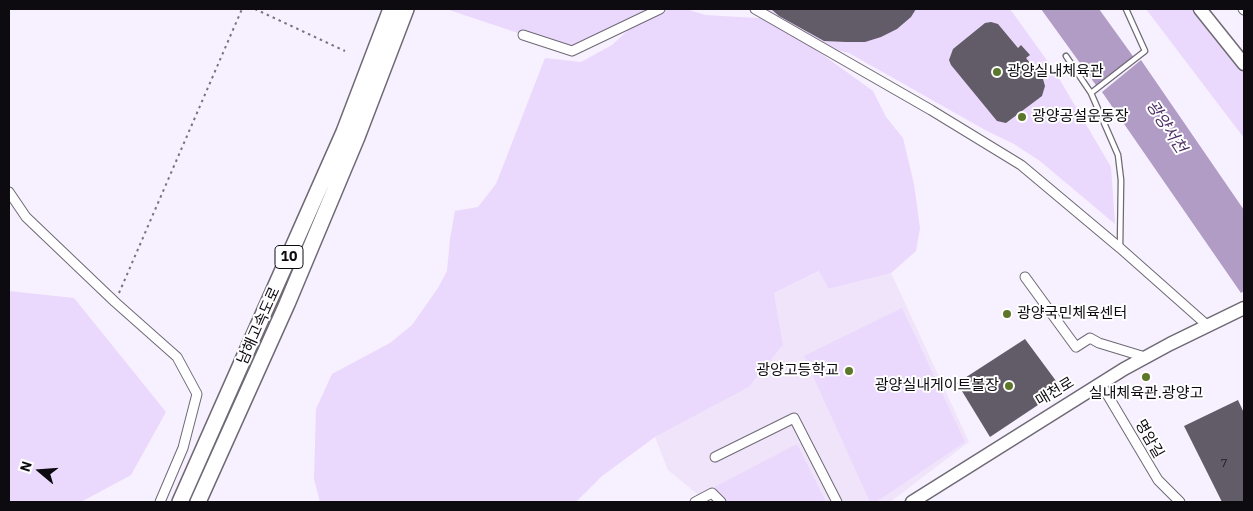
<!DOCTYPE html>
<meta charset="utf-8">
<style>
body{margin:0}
#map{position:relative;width:1253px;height:511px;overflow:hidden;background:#f7f0fe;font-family:"IBM Plex Sans",sans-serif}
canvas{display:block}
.frame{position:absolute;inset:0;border:10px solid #0d0b10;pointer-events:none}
.north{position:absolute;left:15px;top:446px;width:50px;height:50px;-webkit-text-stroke:4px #fff;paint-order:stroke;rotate:288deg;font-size:14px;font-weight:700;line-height:20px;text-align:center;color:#0d0b10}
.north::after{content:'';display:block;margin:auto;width:18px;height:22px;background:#0d0b10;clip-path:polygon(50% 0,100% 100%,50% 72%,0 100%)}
</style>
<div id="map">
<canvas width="1253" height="511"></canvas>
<div class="frame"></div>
<div class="north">N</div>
</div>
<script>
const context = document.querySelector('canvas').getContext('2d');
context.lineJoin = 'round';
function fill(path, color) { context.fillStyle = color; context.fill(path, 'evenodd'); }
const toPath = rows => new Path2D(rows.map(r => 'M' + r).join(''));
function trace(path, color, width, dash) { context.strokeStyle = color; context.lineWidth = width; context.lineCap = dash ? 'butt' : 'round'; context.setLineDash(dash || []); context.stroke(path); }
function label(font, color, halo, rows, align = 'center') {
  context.font = font + ' "IBM Plex Sans","Noto Sans KR",sans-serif'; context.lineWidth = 4; context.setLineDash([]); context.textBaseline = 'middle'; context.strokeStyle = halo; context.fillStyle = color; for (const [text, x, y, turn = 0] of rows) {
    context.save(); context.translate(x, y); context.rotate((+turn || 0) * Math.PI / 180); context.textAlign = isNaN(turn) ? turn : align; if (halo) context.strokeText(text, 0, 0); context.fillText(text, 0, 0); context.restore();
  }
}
const built = toPath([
 [820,271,830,289,891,273,969,442,890,502,707,502,668,470,655,437,749,387,783,345,774,293]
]);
const green = toPath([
 [446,9,686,9,705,15,773,19,873,91,886,117,903,138,914,184,920,228,916,251,891,273,829,289,819,271,774,293,783,345,749,387,655,437,602,476,576,502,320,502,314,479,316,409,332,374,390,343,412,325,438,288,447,271,450,239,455,211,478,207,496,184,545,58,581,62,612,45,640,19,572,51],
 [755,9,1010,9,1054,70,1111,167,1115,224,1040,161,1014,144,987,131,849,53,816,45],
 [1146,9,1196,9,1244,69,1244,138],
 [9,291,74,298,166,412,131,475,81,502,9,502],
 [902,308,965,442,876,502,870,502,804,356],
 [797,444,826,502,717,502,707,491]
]);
const water = toPath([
 [1041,9,1099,9,1135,59,1098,88],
 [1141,60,1244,210,1244,291,1241,293,1102,92]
]);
const building = toPath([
 [771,9,916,9,911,17,897,29,881,37,865,42,846,42,824,41,779,16],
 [991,22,998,24,1018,48,1021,45,1030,55,1026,58,1043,79,1045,86,1042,96,1006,123,997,121,951,65,949,60,953,49,985,23],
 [1025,339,1062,389,990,437,957,383],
 [1238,400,1244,413,1244,502,1222,502,1184,426]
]);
const path = toPath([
 [255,9,345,51],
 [119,293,242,9]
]);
const lane = toPath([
 [1066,56,1091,93],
 [1120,247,1121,180,1118,155,1091,93,1145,51,1126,9]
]);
const street = toPath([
 [755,9,931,110,1021,165,1120,248,1208,326],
 [1243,9,1244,10],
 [523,35,572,51,660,9],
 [9,192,26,217,115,302,177,357,197,394,183,448,160,502],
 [1025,277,1076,347,1090,338,1099,343,1145,357],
 [1101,384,1158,480,1180,502],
 [715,457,794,418,837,502],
 [695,502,712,493,721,502]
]);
const secondary = toPath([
 [1200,9,1244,64],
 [912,502,1124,369,1170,344,1244,308]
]);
const highway = toPath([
 [180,502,344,132,391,9],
 [198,502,287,304,357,137,406,9]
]);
const markers = [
 [997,72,5,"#5c772a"],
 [1022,117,5,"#5c772a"],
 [1007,314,5,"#5c772a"],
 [849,371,5,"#5c772a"],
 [1146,377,5,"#5c772a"],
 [1009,386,5,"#5c772a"]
];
const numberNames = [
 ["7",1224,464]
];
const shields = [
 [289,257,28]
];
const shieldNames = [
 ["10",289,257]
];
const poiNames = [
 ["광양실내체육관",1007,72],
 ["광양공설운동장",1032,117],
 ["광양국민체육센터",1017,314],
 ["광양고등학교",839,371,"right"],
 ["광양실내게이트볼장",999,386,"right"],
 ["실내체육관.광양고",1146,394,"center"]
];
const streetNames = [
 ["남해고속도로",259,326,-66],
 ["매천로",1055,392,-31],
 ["명암길",1149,439,60]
];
const waterNames = [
 ["광양서천",1166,127,57]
];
fill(built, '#efe4fa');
fill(green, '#ebd8fd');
fill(water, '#b19cc5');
fill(building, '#625c68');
trace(lane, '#6f6975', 7);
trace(street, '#6f6975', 11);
trace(secondary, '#6f6975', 15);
trace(highway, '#6f6975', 18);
trace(path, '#78737c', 2, [2.5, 4]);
trace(lane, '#fff', 4.5);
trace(street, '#fff', 9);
trace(secondary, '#fff', 12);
trace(highway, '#fff', 15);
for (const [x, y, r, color] of markers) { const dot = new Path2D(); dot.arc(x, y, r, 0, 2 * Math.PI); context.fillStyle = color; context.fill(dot); trace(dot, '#fff', 2); }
label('12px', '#221f26', null, numberNames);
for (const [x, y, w] of shields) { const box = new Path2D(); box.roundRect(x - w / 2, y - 11.5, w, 23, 4); context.fillStyle = '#fff'; context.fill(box); trace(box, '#0d0b10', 1); }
label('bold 14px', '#0d0b10', null, shieldNames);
label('15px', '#0d0b10', '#fff', poiNames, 'left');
label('15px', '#0d0b10', '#fff', streetNames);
label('italic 16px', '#4e3166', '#fff', waterNames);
</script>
